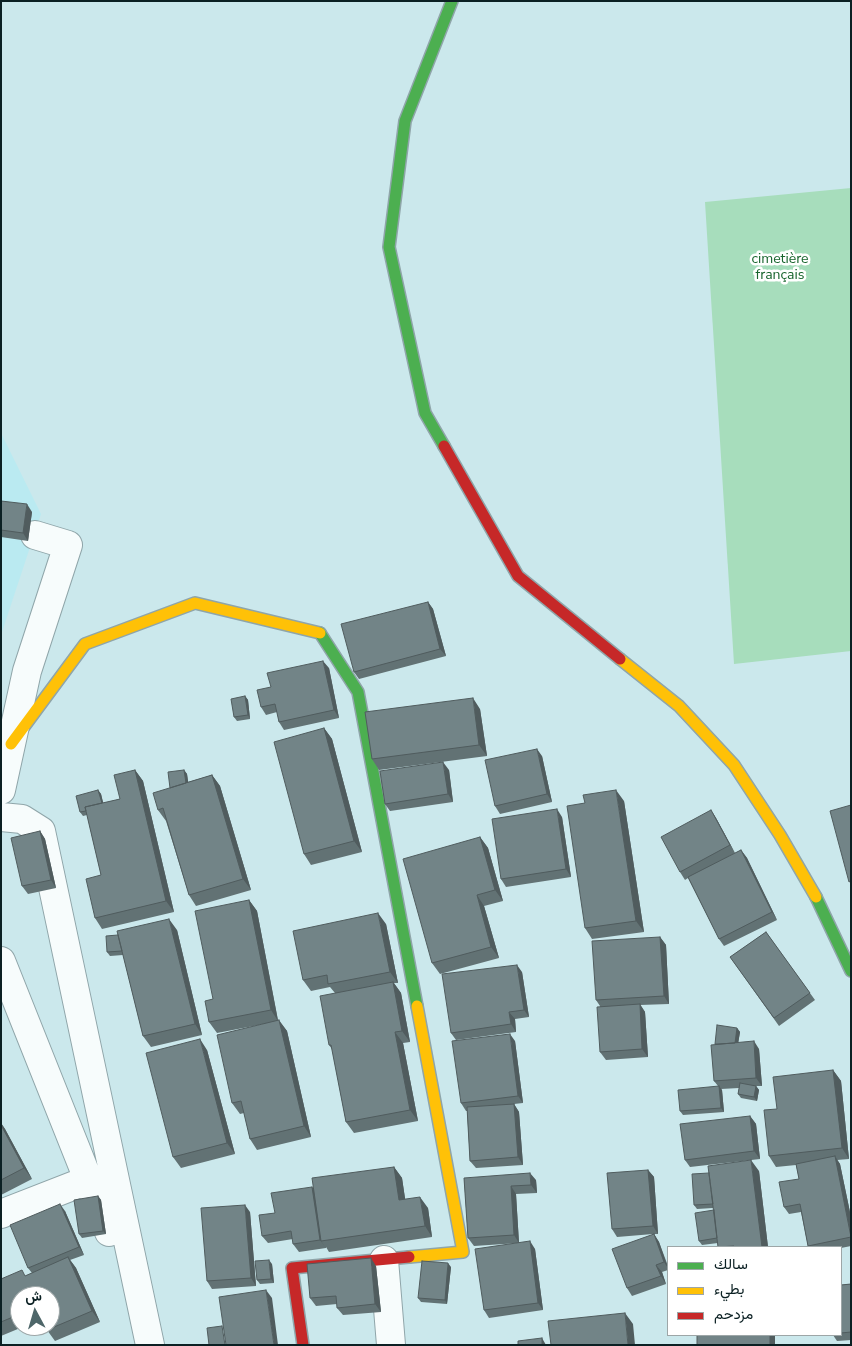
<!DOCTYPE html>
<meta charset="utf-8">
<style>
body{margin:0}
#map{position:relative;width:852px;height:1346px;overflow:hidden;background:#cbe8ec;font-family:"Nunito Sans",Vazirmatn,sans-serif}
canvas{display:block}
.frame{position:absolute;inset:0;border:2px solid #0b2023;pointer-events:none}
.legend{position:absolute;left:667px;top:1246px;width:175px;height:90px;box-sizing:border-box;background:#fff;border:1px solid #9da6a7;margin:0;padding:6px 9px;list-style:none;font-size:15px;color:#0b2023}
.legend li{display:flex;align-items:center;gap:10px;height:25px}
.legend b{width:25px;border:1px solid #9da6a7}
.north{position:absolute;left:10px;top:1286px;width:50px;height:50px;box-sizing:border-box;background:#fff;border:1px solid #9da6a7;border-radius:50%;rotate:354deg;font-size:14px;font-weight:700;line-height:20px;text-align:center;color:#0b2023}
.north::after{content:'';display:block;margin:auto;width:18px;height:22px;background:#4e6669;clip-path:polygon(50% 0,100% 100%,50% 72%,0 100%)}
</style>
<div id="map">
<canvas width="852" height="1346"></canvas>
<div class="frame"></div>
<ul class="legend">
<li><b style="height:6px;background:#4caf50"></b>سالك</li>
<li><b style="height:6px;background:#ffc107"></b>بطيء</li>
<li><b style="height:6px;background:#c62828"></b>مزدحم</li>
</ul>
<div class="north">ش</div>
</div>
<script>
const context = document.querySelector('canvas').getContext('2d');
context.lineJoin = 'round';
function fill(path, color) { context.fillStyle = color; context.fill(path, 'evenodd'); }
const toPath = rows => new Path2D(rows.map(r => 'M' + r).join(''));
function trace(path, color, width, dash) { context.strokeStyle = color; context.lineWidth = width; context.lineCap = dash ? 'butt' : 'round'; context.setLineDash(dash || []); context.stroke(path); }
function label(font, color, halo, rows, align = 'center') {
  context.font = font + ' "Nunito Sans",sans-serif'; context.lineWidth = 5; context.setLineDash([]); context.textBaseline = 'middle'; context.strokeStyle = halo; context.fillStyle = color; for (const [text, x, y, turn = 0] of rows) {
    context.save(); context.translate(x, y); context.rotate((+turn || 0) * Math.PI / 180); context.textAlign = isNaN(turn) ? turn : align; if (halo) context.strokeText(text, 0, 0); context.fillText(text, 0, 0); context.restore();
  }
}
const built = toPath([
 [1,433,41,514,1,635]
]);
const green = toPath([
 [851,188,851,651,734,664,705,202]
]);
const street = toPath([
 [1,790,27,671,68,545,35,535],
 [1,817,22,819,41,831,150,1345],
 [1,961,109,1232],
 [1,1214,88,1180],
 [384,1260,391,1345]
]);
const fast = toPath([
 [444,446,425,413,389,247,405,121,452,1],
 [320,633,358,692,417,1006],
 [816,897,851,971]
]);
const slow = toPath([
 [620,659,679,706,734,765,780,835,816,897],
 [11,744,85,644,195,603,320,633],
 [409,1257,463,1252,417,1006]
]);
const jam = toPath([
 [444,446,518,576,620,659],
 [303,1345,292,1268,409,1257]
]);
const wall = toPath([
 [1,501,32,512,28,541,1,537],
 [428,602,433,609,446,656,359,679,354,672],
 [329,668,339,718,284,730,279,722,277,712,266,715,261,707,271,687],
 [245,696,248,700,250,719,237,721,234,717],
 [480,709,487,756,379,770,372,759],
 [324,728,332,739,362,852,311,865,304,854],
 [542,756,552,802,500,814,495,806],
 [135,770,143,781,174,912,102,929,95,918,101,875,87,815,83,816,80,812,98,790,101,794,103,803,120,799],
 [184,770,187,774,188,782,212,775,220,786,251,890,196,906,189,895,166,821,158,810,170,788],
 [449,770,453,802,390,811,385,804],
 [624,801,644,932,592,939,585,928],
 [711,810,716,818,735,853,720,861,741,850,747,858,777,920,724,946,719,939,688,878,685,880,680,872],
 [562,817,571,877,506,887,501,879],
 [40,831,45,839,56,888,28,894,22,886],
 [480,837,488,848,503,901,484,906,499,958,440,974,432,963],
 [249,900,257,911,278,1020,287,1031,311,1137,257,1150,250,1139,244,1113,240,1114,232,1103,264,1024,217,1033,209,1022,213,999],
 [386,924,398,983,394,983,401,993,410,1042,403,1043,418,1121,354,1133,346,1122,332,1049,329,1045,335,993,330,987,311,991,303,980],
 [177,930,202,1035,151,1047,143,1036,123,955,110,956,107,952],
 [766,932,815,1000,779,1026,730,957],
 [660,937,666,945,669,1004,640,1005,645,1012,648,1057,606,1060,600,1052,600,1006,596,1000],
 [522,972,529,1017,515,1019,516,1032,456,1040,451,1033],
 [737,1028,740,1032,738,1043,759,1049,762,1086,756,1086,759,1090,757,1101,741,1098,738,1094,739,1088,721,1089,722,1090,724,1112,683,1115,680,1111,718,1086,714,1081,715,1044],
 [515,1041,523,1103,514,1104,519,1112,523,1165,476,1168,470,1161,467,1111,466,1111,461,1103],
 [207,1050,235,1154,181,1168,173,1157],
 [833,1070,841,1081,849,1159,837,1160,840,1164,851,1217,851,1246,841,1248,809,1247,808,1246,801,1212,789,1214,784,1207,799,1179,796,1165,776,1167,769,1156,777,1109],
 [750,1116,756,1124,760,1159,690,1167,685,1160],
 [1,1123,5,1129,32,1179,1,1195],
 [394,1167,402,1178,405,1199,428,1208,432,1237,329,1252,326,1247,326,1248,299,1252,293,1244,293,1239,268,1243,262,1236,275,1213,312,1187,314,1189],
 [648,1170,654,1177,658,1234,654,1234,659,1242,668,1266,668,1270,662,1272,666,1284,632,1296,627,1288,653,1234,617,1237,612,1229],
 [759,1171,768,1247,718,1247,718,1243,702,1245,699,1241,714,1210,713,1208,697,1209,694,1205],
 [464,1178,536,1180,537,1193,516,1194,519,1243,535,1249,543,1310,489,1318,484,1310,519,1243,474,1246,468,1238],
 [98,1196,101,1200,106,1234,82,1238,79,1234],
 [65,1211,84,1255,70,1260,76,1268,100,1322,55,1341,47,1330,50,1296,20,1296,20,1326,25,1326,1,1336,1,1279,26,1276,32,1273,28,1268],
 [250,1212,256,1286,212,1289,207,1281],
 [272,1264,274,1283,260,1284,257,1280],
 [376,1266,381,1312,343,1315,337,1308,337,1304,316,1306,310,1298],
 [451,1267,447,1304,421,1302,418,1298],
 [851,1284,851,1340,837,1341,833,1335,841,1335,841,1285]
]);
const shadedWall = toPath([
 [27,504,32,512,28,541,23,533],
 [428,602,433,609,446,656,440,649],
 [323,661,329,668,339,718,334,710],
 [245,696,248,700,250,719,248,715],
 [473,698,480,709,487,756,479,745],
 [324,728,332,739,362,852,354,841],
 [537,749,542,756,552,802,547,794],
 [443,762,449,770,453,802,448,794],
 [135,770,143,781,174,912,166,901],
 [184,770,187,774,190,794,187,790],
 [212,775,220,786,251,890,243,879],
 [98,790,101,794,105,810,103,806],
 [616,790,624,801,644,932,636,921],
 [557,809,562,817,571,877,566,869],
 [711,810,716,818,735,853,730,845],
 [40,831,45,839,56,888,51,880],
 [480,837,488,848,503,901,495,890],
 [741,850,747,858,777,920,772,912],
 [477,895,484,906,499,958,491,947],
 [249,900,257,911,278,1021,271,1010],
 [378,913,386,924,398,983,390,972],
 [169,919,177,930,202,1035,195,1024],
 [660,937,666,945,669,1004,664,996],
 [517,965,522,972,529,1017,524,1010],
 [393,982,401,993,410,1042,402,1031],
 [640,1004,645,1012,648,1057,642,1049],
 [509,1012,515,1019,516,1032,511,1024],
 [279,1020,287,1031,311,1137,304,1126],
 [737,1028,740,1032,737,1051,734,1047],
 [395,1032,403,1043,418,1121,410,1110],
 [510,1034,515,1041,523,1103,518,1096],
 [200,1039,207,1050,235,1154,227,1143],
 [754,1041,759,1049,762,1086,756,1078],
 [833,1070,841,1081,849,1159,842,1148],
 [719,1086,722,1090,724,1112,721,1108],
 [756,1086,759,1090,757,1101,754,1097],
 [514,1104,519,1112,523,1165,518,1157],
 [750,1116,756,1124,760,1159,754,1151],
 [1,1123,5,1129,32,1179,24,1168,1,1125],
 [835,1156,840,1164,851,1217,851,1236],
 [751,1160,759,1171,768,1247,762,1247],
 [394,1167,402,1178,407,1211,399,1200],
 [648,1170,654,1177,658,1234,653,1226],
 [530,1173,536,1180,537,1193,531,1185],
 [511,1186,516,1194,519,1243,514,1235],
 [312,1187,317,1194,321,1241,326,1248,320,1240],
 [98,1196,101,1200,106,1234,103,1231],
 [420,1197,428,1208,432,1237,425,1226],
 [60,1204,65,1211,84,1255,79,1247],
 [245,1205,250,1212,256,1286,251,1278],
 [654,1234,659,1242,668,1268,664,1262],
 [530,1241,535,1249,543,1310,538,1303],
 [68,1257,76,1268,100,1322,92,1311],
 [371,1258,376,1266,381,1312,375,1304],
 [269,1260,272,1264,274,1283,271,1279],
 [448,1263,451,1267,447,1304,445,1300],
 [656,1265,662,1272,666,1284,661,1276],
 [266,1290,272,1298,278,1345,274,1345],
 [625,1313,633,1324,635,1345,628,1345],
 [770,1335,775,1335,775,1345,770,1345],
 [542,1338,546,1345,542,1345]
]);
const building = toPath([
 [1,501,27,504,23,533,1,530,1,501],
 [428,602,440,649,354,672,341,624,428,602],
 [323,661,334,710,279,722,275,704,261,707,257,690,271,687,267,673,323,661],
 [245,696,248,715,234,717,231,699,245,696],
 [473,698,479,745,372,759,365,712,473,698],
 [324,728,354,841,304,854,274,742,324,728],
 [537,749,547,794,495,806,485,760,537,749],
 [443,762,448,794,385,804,380,771,443,762],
 [135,770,166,901,95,918,86,879,101,875,85,807,120,799,114,775,135,770],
 [184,770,186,783,170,788,168,772,184,770],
 [212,775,243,879,189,895,163,808,158,810,153,793,212,775],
 [98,790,102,803,85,807,86,811,80,812,76,796,98,790],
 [616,790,636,921,585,928,567,806,585,803,583,795,616,790],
 [851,805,851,881,849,882,830,811,851,805],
 [557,809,566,869,501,879,492,819,557,809],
 [711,810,730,845,680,872,661,837,711,810],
 [40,831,51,880,22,886,11,838,40,831],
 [480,837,495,890,477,895,491,947,432,963,403,859,480,837],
 [741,850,772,912,719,939,688,877,741,850],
 [249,900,271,1010,209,1022,205,1001,213,999,195,911,249,900],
 [378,913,390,972,328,984,327,975,303,980,293,931,378,913],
 [169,919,195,1024,143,1036,117,931,169,919],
 [766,932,810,993,774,1018,730,957,766,932],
 [118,935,122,951,107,952,106,936,118,935],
 [660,937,664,996,596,1000,592,941,660,937],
 [517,965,524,1010,509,1012,511,1024,451,1033,442,974,517,965],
 [393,982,402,1031,395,1032,410,1110,346,1122,331,1045,329,1045,320,996,393,982],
 [640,1004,642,1049,600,1052,597,1007,640,1004],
 [279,1020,304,1126,250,1139,241,1101,232,1103,217,1035,279,1020],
 [717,1025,737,1028,735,1043,718,1044,715,1044,717,1025],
 [510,1034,518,1096,461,1103,452,1041,510,1034],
 [200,1039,227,1143,173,1157,146,1053,200,1039],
 [754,1041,756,1078,714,1081,711,1045,754,1041],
 [833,1070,842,1148,769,1156,764,1110,777,1109,773,1077,833,1070],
 [740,1083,756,1086,754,1097,738,1094,740,1083],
 [719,1086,721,1108,680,1111,678,1090,719,1086],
 [514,1104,518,1157,470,1161,467,1107,514,1104],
 [750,1116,754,1151,685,1160,680,1124,750,1116],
 [1,1125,24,1168,1,1180,1,1125],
 [835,1156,851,1237,808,1246,800,1204,784,1207,779,1182,799,1179,796,1164,835,1156],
 [751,1160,762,1247,734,1247,734,1246,718,1247,708,1166,751,1160],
 [394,1167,399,1200,420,1197,425,1226,321,1241,312,1178,394,1167],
 [648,1170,653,1226,612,1229,607,1173,648,1170],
 [530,1173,531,1185,511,1186,514,1235,468,1238,464,1178,530,1173],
 [709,1173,713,1204,694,1205,692,1174,709,1173],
 [312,1187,320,1240,293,1244,291,1231,262,1236,259,1215,275,1213,271,1193,312,1187],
 [98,1196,103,1231,79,1234,74,1200,98,1196],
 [60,1204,79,1247,28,1268,10,1225,60,1204],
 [245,1205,251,1278,207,1281,201,1208,245,1205],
 [714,1210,717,1238,699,1241,695,1213,714,1210],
 [654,1234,664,1262,656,1265,661,1276,627,1288,612,1249,654,1234],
 [530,1241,538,1303,484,1310,475,1249,530,1241],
 [68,1257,92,1311,47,1330,45,1326,50,1326,50,1296,20,1296,20,1314,1,1322,1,1279,22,1270,25,1276,68,1257],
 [371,1258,375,1304,337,1308,336,1296,310,1298,307,1264,371,1258],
 [269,1260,271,1279,257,1280,255,1261,269,1260],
 [422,1261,448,1263,445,1300,418,1298,422,1261],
 [851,1284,851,1332,841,1333,841,1285,851,1284],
 [266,1290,274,1345,226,1345,219,1297,266,1290],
 [625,1313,628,1345,551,1345,548,1321,625,1313],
 [222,1326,225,1345,209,1345,207,1328,222,1326],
 [697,1335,770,1335,770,1345,697,1345,697,1335],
 [542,1338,542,1345,518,1345,518,1341,542,1338]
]);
const parkNames = [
 ["cimetière",780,260],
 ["français",780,276]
];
fill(built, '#baeaf1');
fill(green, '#a7ddbc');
trace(street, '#8fa5a9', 30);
trace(fast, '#8fa5a9', 14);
trace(slow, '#8fa5a9', 14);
trace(jam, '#8fa5a9', 14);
trace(street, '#f7fcfc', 28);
trace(fast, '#4caf50', 11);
trace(slow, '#ffc107', 11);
trace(jam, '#c62828', 11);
fill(wall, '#627274');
fill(shadedWall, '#505c5e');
fill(building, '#728487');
trace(building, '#505c5e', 1);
label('14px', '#18652d', '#fff', parkNames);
</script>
